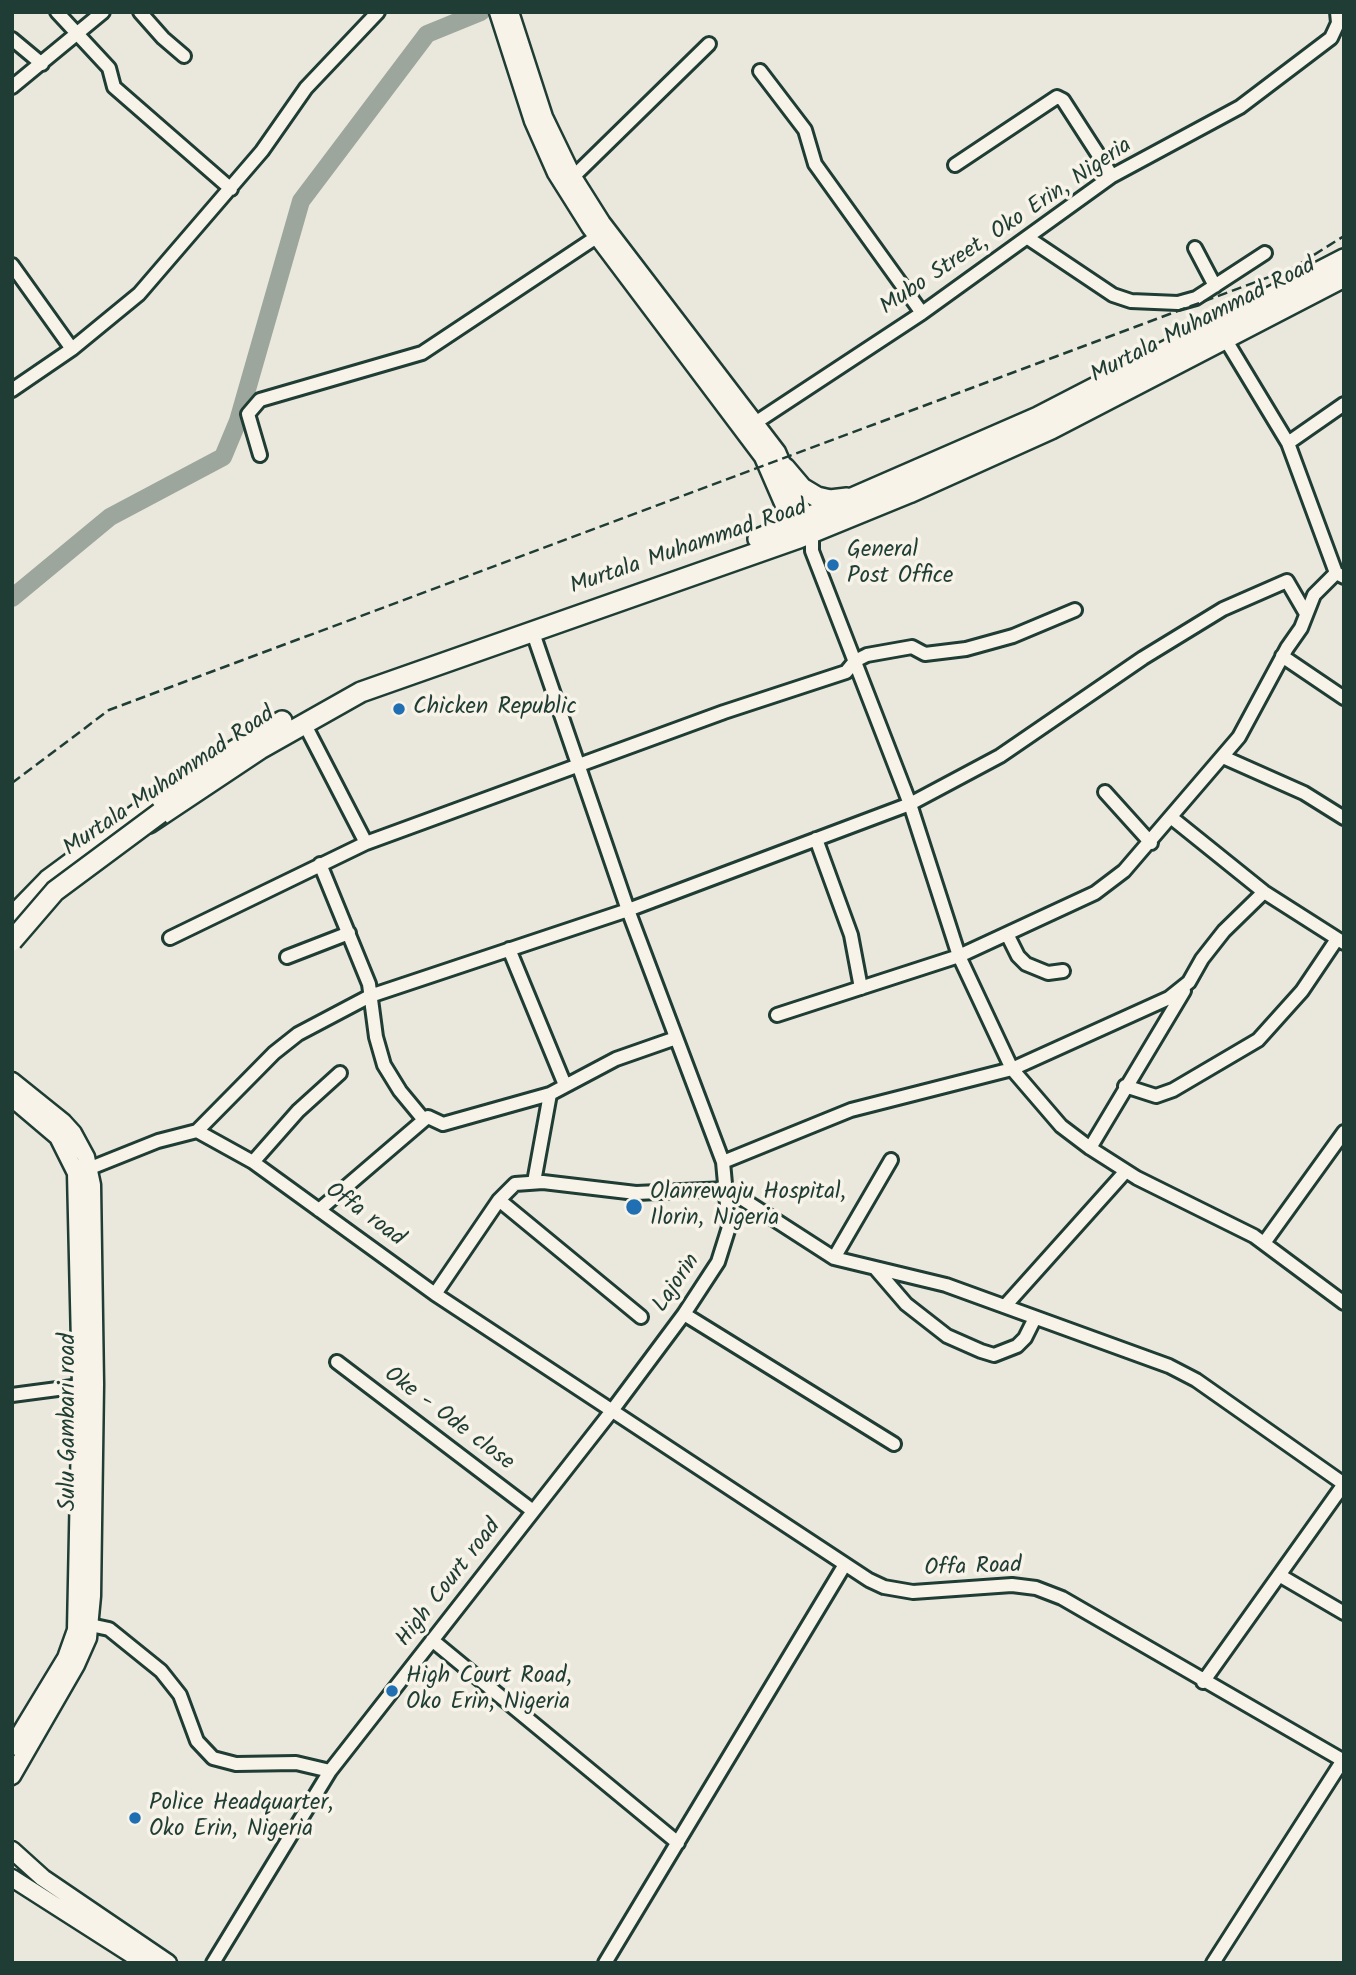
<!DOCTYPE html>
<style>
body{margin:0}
#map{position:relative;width:1356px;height:1975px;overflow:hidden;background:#eae8dd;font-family:Kalam,sans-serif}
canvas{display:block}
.frame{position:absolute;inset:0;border:14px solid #1f3d34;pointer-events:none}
</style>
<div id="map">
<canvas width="1356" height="1975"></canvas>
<div class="frame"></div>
</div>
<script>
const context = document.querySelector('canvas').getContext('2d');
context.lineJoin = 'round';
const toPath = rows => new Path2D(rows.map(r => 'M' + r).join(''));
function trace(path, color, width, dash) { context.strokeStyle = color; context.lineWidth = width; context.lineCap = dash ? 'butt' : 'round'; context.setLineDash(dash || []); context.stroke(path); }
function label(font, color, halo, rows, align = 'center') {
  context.font = font + ' Kalam,sans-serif'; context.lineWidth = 7; context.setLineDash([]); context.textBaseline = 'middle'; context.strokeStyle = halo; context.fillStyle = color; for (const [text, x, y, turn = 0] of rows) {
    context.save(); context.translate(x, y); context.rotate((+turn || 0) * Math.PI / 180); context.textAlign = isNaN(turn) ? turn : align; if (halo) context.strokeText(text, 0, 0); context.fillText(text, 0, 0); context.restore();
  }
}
const river = toPath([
 [12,598,110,517,223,457,238,421,301,201,427,34,481,12]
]);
const minor = toPath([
 [57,12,109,68,114,87,231,189],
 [140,12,163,38,184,56],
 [12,39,42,64],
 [760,71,805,130,815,164,922,313],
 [12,87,103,12],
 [955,165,1057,97,1063,100,1112,176],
 [573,177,709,44],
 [1028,238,1113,295,1131,301,1178,303,1196,298,1265,253],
 [1195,248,1215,286],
 [12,265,72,349],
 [1224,337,1288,443,1336,573,1344,577],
 [12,390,72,349,139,294,262,151,306,88,378,12],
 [755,423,922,313,1112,176,1240,107,1331,38,1338,23,1337,12],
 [1288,443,1344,404],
 [260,455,248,414,260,400,422,353,598,236],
 [812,533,812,551,910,804,959,956,1012,1069,1061,1126,1090,1148,1137,1178,1254,1236,1344,1303],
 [532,630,628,910,723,1162,851,1110,1012,1069,1169,998,1189,982,1202,959,1224,931,1264,892],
 [1282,656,1344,698],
 [304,723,366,843],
 [1223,757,1304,793,1344,818],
 [1105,792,1151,843],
 [1172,818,1264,892,1344,943],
 [816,839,851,935,861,988],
 [320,864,369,984,376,1037,384,1065,400,1091,424,1120,428,1117,443,1124,550,1094,616,1059,676,1038],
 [1007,934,1018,956,1026,964,1048,973,1063,971],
 [170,938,366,843,724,712,846,672,855,661,867,655,912,647,925,654,966,649,1013,636,1075,610],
 [509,949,565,1085],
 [287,957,349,933],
 [777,1015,959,956,1095,893,1124,871,1239,737,1287,648,1301,628,1314,595,1336,573],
 [1125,1086,1156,1096,1173,1090,1258,1040,1302,991,1337,939],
 [197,1131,274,1053,298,1034,370,996,628,910,910,804,1000,756,1143,658,1223,609,1287,581,1305,612],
 [1090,1148,1184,991],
 [253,1162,298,1111,340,1073],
 [83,1171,158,1141,197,1131,253,1162,435,1294,869,1580,884,1587,913,1592,1012,1585,1036,1588,1062,1598,1344,1761],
 [534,1182,550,1094],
 [499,1200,641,1317],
 [319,1210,424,1120],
 [1264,1243,1344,1132],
 [834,1258,891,1160],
 [875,1268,906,1304,947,1336,981,1351,994,1355,1017,1346,1025,1338,1035,1318],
 [435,1294,499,1200,515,1184,543,1182,636,1193,727,1189,834,1258,946,1285,1169,1366,1196,1380,1344,1484],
 [1005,1306,1126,1171],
 [684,1314,894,1444],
 [337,1362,533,1511],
 [12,1395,88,1385],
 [1279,1575,1344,1613],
 [81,1623,109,1629,161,1671,180,1695,197,1741,213,1758,236,1764,296,1763,330,1771],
 [432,1640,678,1843],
 [1203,1682,1344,1484],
 [213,1963,330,1771,611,1412,684,1314,718,1262,729,1227,723,1162],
 [605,1963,844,1566],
 [1213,1963,1343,1760]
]);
const major = toPath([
 [498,12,533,121,556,173,590,227,763,457,796,533],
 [510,12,544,117,573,177,602,223,777,452,810,528],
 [12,1081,63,1122,73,1133,86,1157,92,1185,95,1384,92,1596,88,1638,76,1665,12,1776],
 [12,1098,58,1137,76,1173,81,1386,76,1630,66,1658,12,1747],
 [12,1850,43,1878,168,1963],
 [12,1878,145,1963]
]);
const highway = toPath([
 [785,468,802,488,817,497,830,500,847,498],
 [758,539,1038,417,1344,259],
 [149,823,260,749,361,692,799,538,909,493,1051,429,1344,277],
 [12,917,48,880,170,790,282,721]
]);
const rail = toPath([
 [12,783,109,710,1293,268,1344,236]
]);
const highwayBridge = toPath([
 [12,941,55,891,160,813]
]);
const markers = [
 [833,565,7,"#1f6fb2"],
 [399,709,7,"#1f6fb2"],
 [634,1207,9,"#1f6fb2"],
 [392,1691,7,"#1f6fb2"],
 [135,1818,7,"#1f6fb2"]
];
const streetNames = [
 ["Mubo Street, Oko Erin, Nigeria",1007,228,-34],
 ["Murtala Muhammad Road",1204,322,-27],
 ["Murtala Muhammad Road",689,549,-19],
 ["Murtala Muhammad Road",170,783,-34],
 ["Offa road",364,1216,36],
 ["Lajorin",678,1284,-56],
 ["Oke - Ode close",448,1420,37],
 ["Sulu Gambari road",70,1422,-90],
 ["Offa Road",973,1569,-2],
 ["High Court road",450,1584,-52]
];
const poiNames = [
 ["General",847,552],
 ["Post Office",847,578],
 ["Chicken Republic",413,709],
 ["Olanrewaju Hospital,",650,1194],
 ["Ilorin, Nigeria",650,1220],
 ["High Court Road,",406,1678],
 ["Oko Erin, Nigeria",406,1704],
 ["Police Headquarter,",149,1805],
 ["Oko Erin, Nigeria",149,1831]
];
trace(river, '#9ca69c', 18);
trace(minor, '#1f3d34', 18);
trace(major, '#1f3d34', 21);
trace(highway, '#1f3d34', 24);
trace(minor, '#f7f3e8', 12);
trace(major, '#f7f3e8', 16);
trace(highway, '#f7f3e8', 19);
trace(rail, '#1f3d34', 2.5, [10, 5]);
trace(highwayBridge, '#1f3d34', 24, []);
trace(highwayBridge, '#f7f3e8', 19);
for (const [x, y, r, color] of markers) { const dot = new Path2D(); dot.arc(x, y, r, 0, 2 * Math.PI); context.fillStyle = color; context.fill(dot); trace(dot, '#f7f3e8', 2.5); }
label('23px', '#1f3d34', '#f7f3e8', streetNames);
label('23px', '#1f3d34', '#f7f3e8', poiNames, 'left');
</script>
